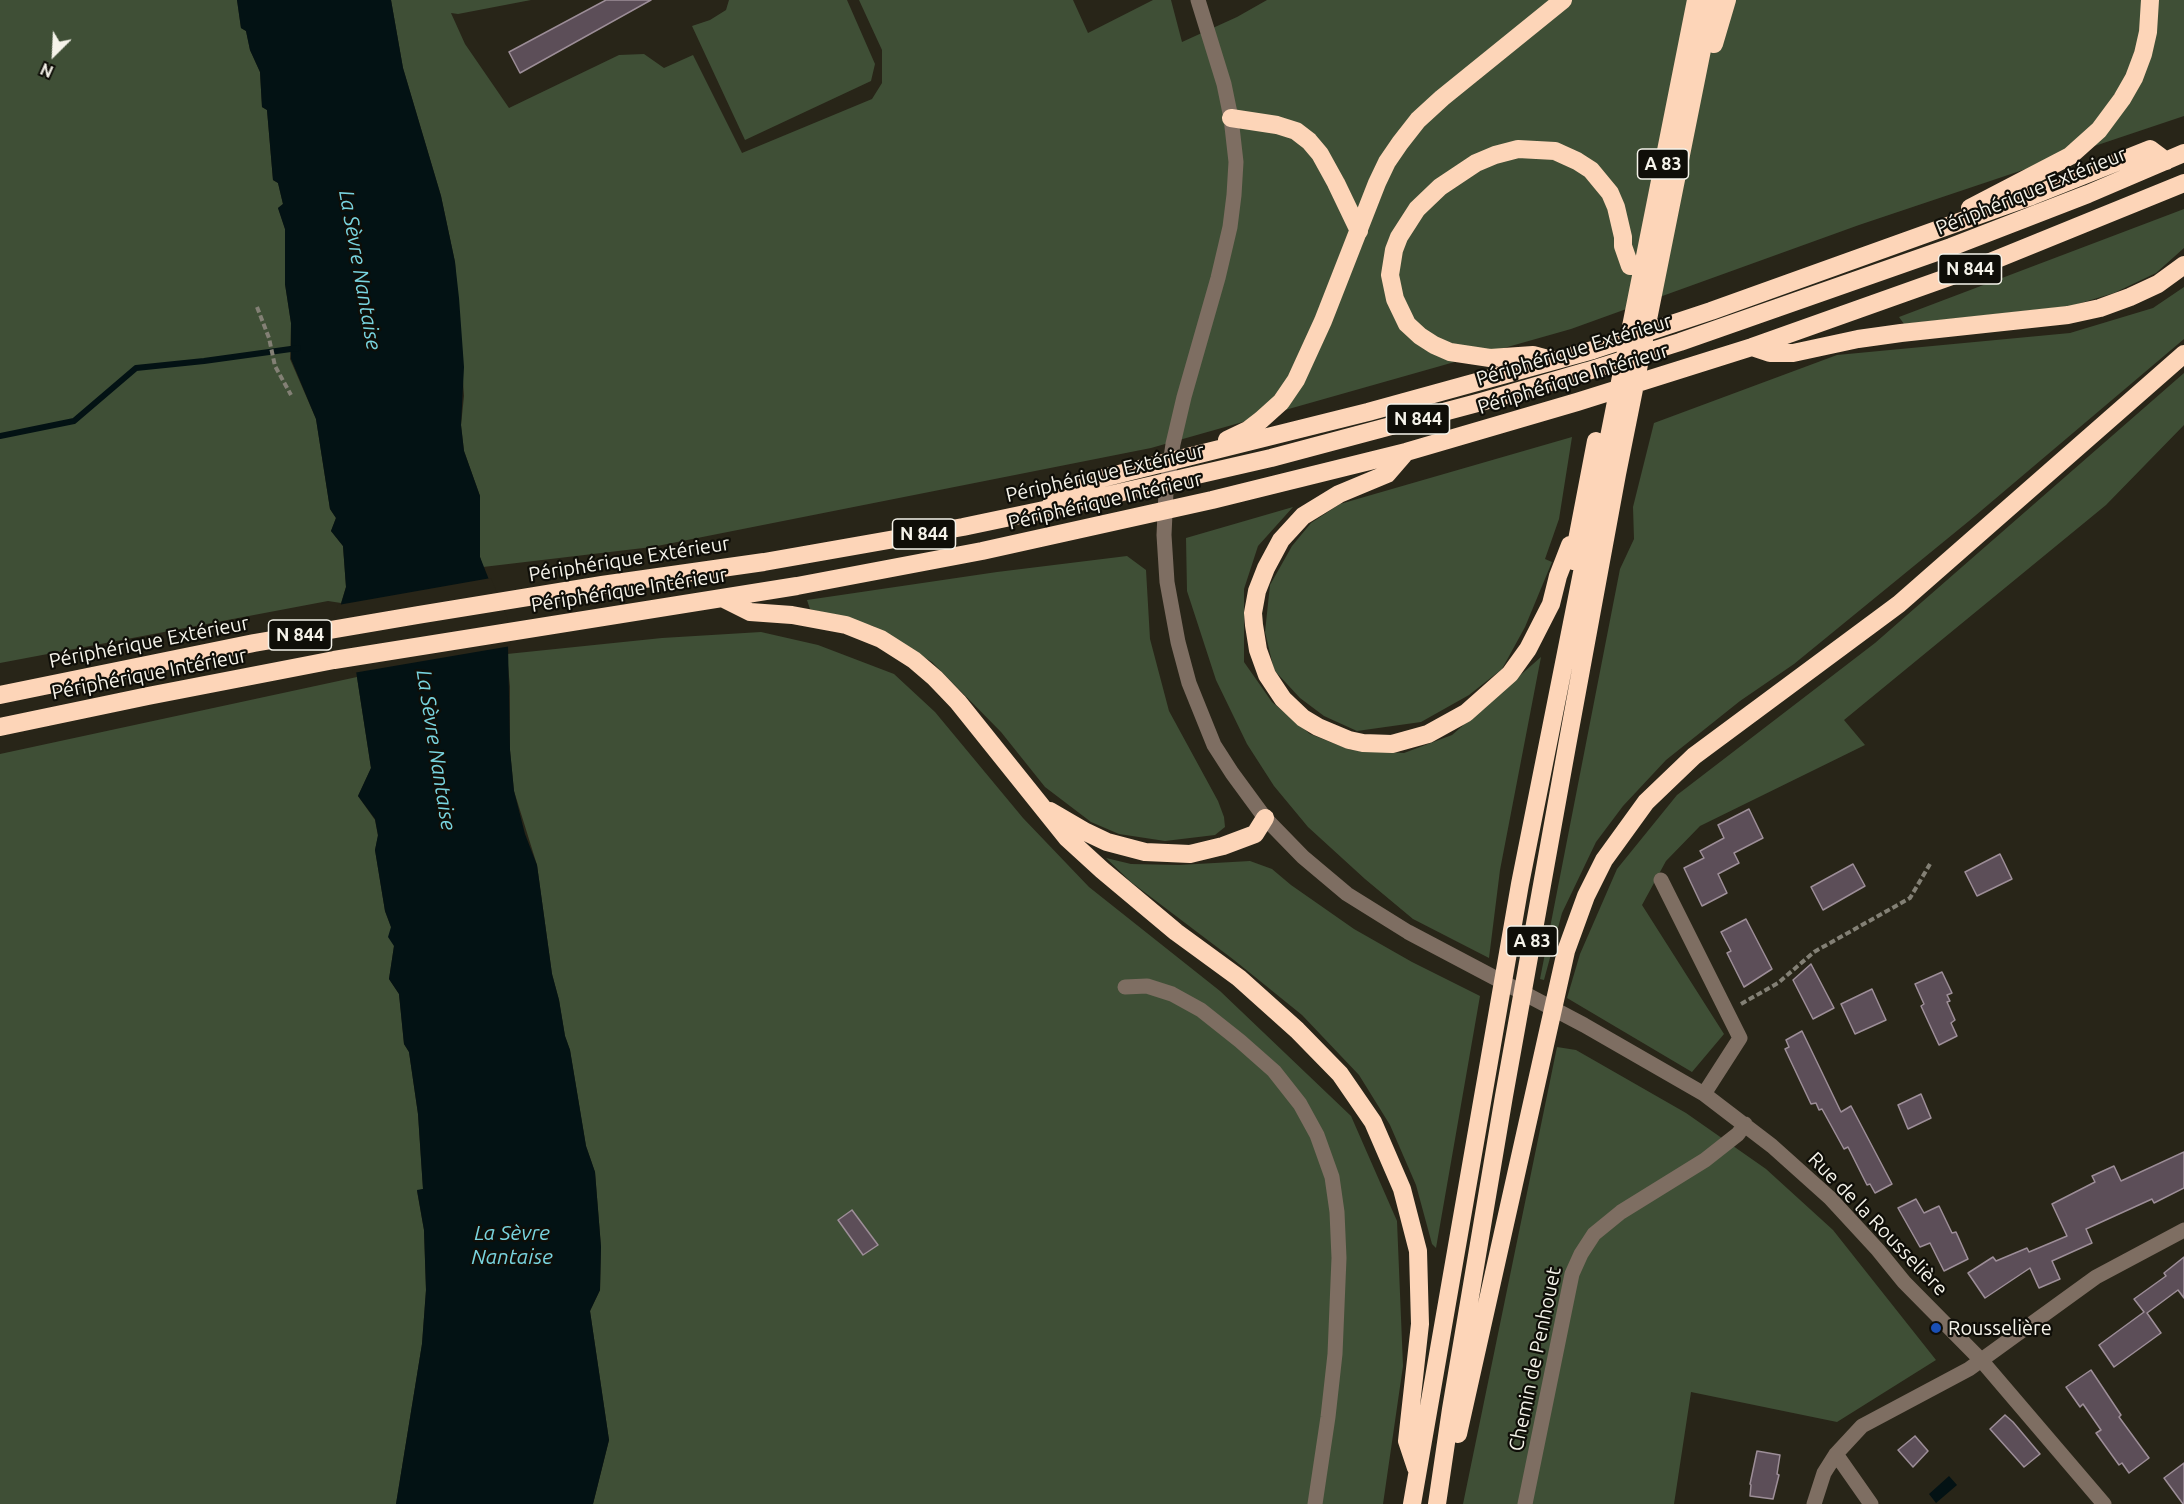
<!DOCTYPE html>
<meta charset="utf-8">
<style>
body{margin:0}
#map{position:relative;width:2184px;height:1504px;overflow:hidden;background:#282518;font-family:Ubuntu,sans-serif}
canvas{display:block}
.north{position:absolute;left:24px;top:24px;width:60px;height:60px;-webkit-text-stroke:4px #0f0e08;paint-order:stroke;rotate:204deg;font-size:16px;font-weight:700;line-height:24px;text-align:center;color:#f5f3ea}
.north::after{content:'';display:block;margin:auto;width:21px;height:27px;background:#f5f3ea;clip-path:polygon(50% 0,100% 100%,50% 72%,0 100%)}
</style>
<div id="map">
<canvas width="2184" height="1504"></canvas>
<div class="north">N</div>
</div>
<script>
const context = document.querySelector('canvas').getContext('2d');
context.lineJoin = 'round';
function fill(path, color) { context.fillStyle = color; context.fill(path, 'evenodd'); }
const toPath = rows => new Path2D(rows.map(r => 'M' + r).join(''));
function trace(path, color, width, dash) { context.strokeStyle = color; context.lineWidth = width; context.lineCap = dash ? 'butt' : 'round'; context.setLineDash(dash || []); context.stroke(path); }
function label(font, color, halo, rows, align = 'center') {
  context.font = font + ' Ubuntu,sans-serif'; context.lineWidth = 4.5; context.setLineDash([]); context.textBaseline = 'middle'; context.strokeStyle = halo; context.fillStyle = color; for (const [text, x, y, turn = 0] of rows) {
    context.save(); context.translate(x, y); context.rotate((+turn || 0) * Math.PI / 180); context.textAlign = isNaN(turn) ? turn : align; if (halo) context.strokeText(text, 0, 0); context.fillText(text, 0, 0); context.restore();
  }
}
const green = toPath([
 [0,0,237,0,241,28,246,31,250,50,260,72,262,107,267,110,273,180,278,183,283,204,278,208,285,229,285,284,291,323,290,359,316,419,330,509,336,518,331,531,343,546,346,587,341,603,328,601,0,663],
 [391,0,531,0,458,14,451,13,465,44,509,108,619,55,644,54,664,68,693,55,742,153,872,99,882,83,882,50,859,0,1073,0,1088,33,1153,0,1171,0,1182,42,1237,17,1267,0,2184,0,2184,116,1859,225,1571,329,1151,448,652,547,483,567,480,557,480,496,464,451,461,425,464,396,455,262,441,196,403,68],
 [729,0,847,0,875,64,871,81,745,140,692,26,710,20,726,10],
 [2184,209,2184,248,2156,273,2114,293,2071,306,1904,324,1899,317],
 [2184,287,2184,339,1969,521,1794,664,1740,701,1666,760,1623,806,1596,842,1562,913,1544,980,1540,979,1620,569,1634,539,1633,507,1654,423,1837,355,2070,333,2153,308],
 [2184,373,2184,425,2106,505,1844,720,1865,745,1700,826,1666,861,1642,905,1724,1034,1692,1072,1567,998,1580,954,1617,869,1677,795,1875,643],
 [1572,437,1559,519,1545,559,1552,562,1525,627,1502,669,1469,695,1421,722,1357,731,1324,716,1300,698,1274,670,1265,632,1270,585,1292,546,1311,523,1340,504],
 [1293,507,1258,546,1244,589,1244,662,1272,702,1310,734,1351,750,1404,753,1452,735,1541,657,1500,870,1489,958,1413,919,1365,879,1308,827,1274,786,1247,744,1216,680,1187,591,1186,538],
 [1127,556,1146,570,1150,639,1169,711,1218,801,1224,817,1225,827,1215,835,1165,841,1119,834,1091,822,1045,787,1001,732,932,662,873,626,810,609,807,600,997,572],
 [761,632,818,645,894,674,935,712,1023,818,1089,887,1220,991,1351,1116,1397,1221,1403,1366,1383,1504,593,1504,609,1440,590,1311,600,1290,601,1247,595,1172,586,1146,570,1050,565,1036,559,1000,552,974,537,865,514,791,510,750,510,687,507,654,662,638],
 [357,677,371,768,358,796,375,820,378,836,375,850,385,911,391,927,394,946,389,979,399,994,404,1044,409,1052,418,1114,423,1189,417,1191,424,1230,426,1290,422,1344,396,1504,0,1504,0,754],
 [1106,858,1131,864,1179,865,1250,861,1272,869,1291,885,1354,929,1412,962,1480,996,1436,1248,1432,1244,1416,1185,1390,1125,1359,1075,1302,1015,1234,960,1131,882],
 [1557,1047,1576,1050,1686,1113,1766,1169,1833,1230,1936,1360,1837,1422,1691,1392,1674,1504,1463,1504]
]);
const water = toPath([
 [237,0,391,0,403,68,441,196,455,262,459,298,464,367,461,425,464,451,480,496,480,557,501,610,508,645,510,750,514,791,525,834,537,865,552,974,559,1000,565,1036,570,1050,586,1146,595,1172,601,1247,600,1290,590,1311,609,1440,593,1504,396,1504,422,1344,426,1290,424,1230,417,1190,423,1189,418,1114,409,1052,404,1044,399,994,389,979,394,946,388,937,391,927,385,911,375,850,378,835,375,819,358,796,371,768,352,645,336,621,346,587,343,546,331,531,336,518,330,509,316,419,291,359,291,323,285,284,285,229,278,208,283,204,278,183,273,180,267,110,262,107,260,72,250,50,246,31,241,28],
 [1949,1476,1957,1485,1936,1503,1929,1494]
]);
const pier = toPath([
 [491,578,507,617,511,646,353,673,349,646,333,622,338,605]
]);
const stream = toPath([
 [0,436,74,421,136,368,204,361,298,348]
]);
const building = toPath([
 [606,0,651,0,520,73,509,52,606,0],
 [1749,809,1763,838,1734,853,1739,863,1718,874,1727,893,1702,906,1684,868,1704,858,1700,851,1724,838,1718,825,1749,809],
 [2000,854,2012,879,1977,896,1965,872,2000,854],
 [1853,864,1865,886,1823,910,1811,887,1853,864],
 [1746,919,1772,969,1744,987,1727,953,1731,951,1721,932,1746,919],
 [1811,964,1834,1008,1813,1019,1793,980,1811,964],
 [1942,972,1952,993,1947,995,1950,1001,1947,1002,1955,1020,1951,1023,1957,1036,1939,1045,1921,1006,1924,1004,1915,984,1942,972],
 [1872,989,1886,1020,1855,1034,1841,1004,1872,989],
 [1802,1031,1841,1112,1851,1106,1892,1184,1875,1193,1870,1184,1867,1185,1848,1147,1844,1149,1822,1109,1819,1110,1816,1103,1811,1104,1785,1049,1789,1047,1786,1040,1802,1031],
 [1921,1094,1931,1118,1908,1129,1898,1105,1921,1094],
 [2184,1152,2184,1188,2154,1203,2152,1199,2086,1229,2092,1243,2052,1261,2060,1279,2039,1288,2030,1268,1985,1298,1968,1273,1993,1257,1996,1261,2027,1248,2029,1252,2067,1236,2052,1204,2095,1182,2092,1176,2114,1166,2121,1181,2184,1152],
 [1916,1199,1924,1213,1939,1206,1952,1233,1956,1232,1968,1259,1944,1271,1930,1243,1920,1247,1898,1208,1916,1199],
 [852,1210,878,1245,863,1255,838,1220,852,1210],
 [2184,1257,2184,1298,2178,1290,2147,1313,2161,1333,2114,1367,2099,1345,2144,1312,2134,1299,2166,1276,2164,1273,2184,1257],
 [2091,1370,2121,1415,2119,1417,2149,1458,2129,1473,2122,1463,2119,1465,2096,1433,2101,1430,2083,1404,2080,1407,2066,1387,2091,1370],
 [2005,1415,2013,1422,2040,1454,2024,1467,1990,1429,2005,1415],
 [1915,1436,1928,1451,1913,1467,1898,1450,1915,1436],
 [1757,1451,1780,1455,1777,1474,1779,1475,1773,1499,1750,1496,1751,1485,1750,1484,1757,1451],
 [2184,1463,2184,1504,2183,1504,2164,1478,2184,1463]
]);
const path = toPath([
 [257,307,269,338,275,366,291,395],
 [1741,1004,1778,983,1814,952,1910,898,1930,864]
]);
const minor = toPath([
 [1198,0,1224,84,1231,118,1236,162,1234,195,1230,227,1218,278,1184,397,1173,444,1166,492,1164,535,1167,582,1178,642,1189,683,1214,745,1232,773,1265,818,1303,857,1347,894,1408,932,1584,1025,1704,1094,1772,1146,1830,1198,1878,1250,1904,1282,1981,1360,2104,1504],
 [1661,880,1740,1038,1704,1094],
 [1125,987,1147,986,1172,994,1201,1010,1240,1041,1274,1071,1300,1104,1317,1135,1332,1177,1337,1212,1339,1258,1335,1354,1328,1417,1315,1504],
 [1836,1454,1871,1504],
 [1525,1504,1572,1274,1581,1254,1594,1234,1621,1212,1705,1160,1738,1134,1745,1124],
 [1814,1504,1824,1473,1836,1454,1862,1426,1969,1369,2096,1277,2184,1230]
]);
const highway = toPath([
 [1714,44,1727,0],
 [1231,118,1277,125,1296,131,1309,141,1320,154,1336,183,1359,231],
 [1970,208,2070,156,2099,130,2122,99,2134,78,2143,54,2148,32,2150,0],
 [1752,347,1770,353,1793,353,1858,339,1901,333,2068,315,2100,308,2130,297,2158,284,2184,265],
 [1548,359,1533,355,1490,358,1450,352,1434,345,1420,336,1407,324,1395,299,1390,275,1394,250,1399,237,1417,209,1440,187,1476,163,1495,155,1518,149,1555,151,1577,161,1591,170,1610,193,1616,207,1623,237,1623,246,1630,266],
 [1227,440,1248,430,1261,420,1281,402,1296,380,1323,321,1377,183,1387,162,1400,143,1418,120,1442,98,1563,0],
 [1406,452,1387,474,1339,494,1303,516,1281,540,1266,568,1257,591,1253,613,1254,625,1258,650,1267,675,1283,699,1303,718,1318,727,1349,740,1363,743,1392,744,1428,734,1466,713,1510,674,1528,649,1551,604,1558,576,1570,545],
 [1050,506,1071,491,1091,481,1368,412,1593,350,1711,311,1945,227,2032,196,2150,149,2166,161],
 [1573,561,1596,441],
 [722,598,750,612,792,615,846,625,881,639,914,660,935,678,958,702,1067,838,1102,870,1176,932,1239,978,1297,1030,1340,1074,1373,1122,1402,1189,1418,1251,1420,1324,1407,1441,1416,1468],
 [0,695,254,643,418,615,602,585,764,562,963,527,1044,510,1271,458,1481,402,1588,371,1680,342,1951,247,2088,194,2184,153],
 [0,727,148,696,334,660,797,586,982,551,1212,500,1406,452,1577,402,1752,347,1980,266,2184,183],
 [1050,811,1086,832,1107,842,1145,852,1190,854,1223,846,1255,834,1265,818],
 [1458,1434,1566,951,1586,896,1604,860,1646,802,1694,756,1899,604,2184,354],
 [1412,1504,1520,884,1696,0],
 [1437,1504,1451,1409,1504,1096,1567,746,1617,474,1712,0]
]);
const markers = [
 [1936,1328,6,"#1a4fb4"]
];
const shields = [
 [1663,164,51],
 [1970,269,63],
 [1418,419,63],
 [924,534,63],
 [300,635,63],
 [1532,941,51]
];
const shieldNames = [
 ["A 83",1663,164],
 ["N 844",1970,269],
 ["N 844",1418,419],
 ["N 844",924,534],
 ["N 844",300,635],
 ["A 83",1532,941]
];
const streetNames = [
 ["Périphérique Extérieur",2031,191,-22],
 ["Périphérique Extérieur",1574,350,-17],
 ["Périphérique Intérieur",1573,379,-17],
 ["Périphérique Extérieur",1105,473,-13],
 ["Périphérique Intérieur",1105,501,-13],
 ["Périphérique Extérieur",629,559,-9],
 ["Périphérique Intérieur",629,590,-9],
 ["Périphérique Extérieur",149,642,-11],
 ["Périphérique Intérieur",149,674,-11],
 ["Rue de la Rousselière",1878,1224,46],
 ["Chemin de Penhouet",1535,1359,-78]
];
const poiNames = [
 ["Rousselière",1948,1328]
];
const waterNames = [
 ["La Sèvre Nantaise",360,270,80],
 ["La Sèvre Nantaise",436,750,81],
 ["La Sèvre",512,1233],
 ["Nantaise",512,1257]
];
fill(green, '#3f4f36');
fill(water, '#031214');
fill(pier, '#282518');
trace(stream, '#031214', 6);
fill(building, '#5c4e58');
trace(building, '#9d8e98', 1.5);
trace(path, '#838075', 4, [6, 3]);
trace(minor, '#7e6e62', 15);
trace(highway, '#fdd5b8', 18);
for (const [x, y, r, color] of markers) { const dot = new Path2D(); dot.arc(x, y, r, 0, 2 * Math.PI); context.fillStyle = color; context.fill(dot); trace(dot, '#0f0e08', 2); }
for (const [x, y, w] of shields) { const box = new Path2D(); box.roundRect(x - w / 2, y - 15, w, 30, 4.5); context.fillStyle = '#0f0e08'; context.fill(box); trace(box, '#f5f3ea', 1.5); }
label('bold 18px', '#f5f3ea', null, shieldNames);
label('20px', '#f5f3ea', '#0f0e08', streetNames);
label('20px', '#f5f3ea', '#0f0e08', poiNames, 'left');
label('italic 21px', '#78d4df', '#0f0e08', waterNames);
</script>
